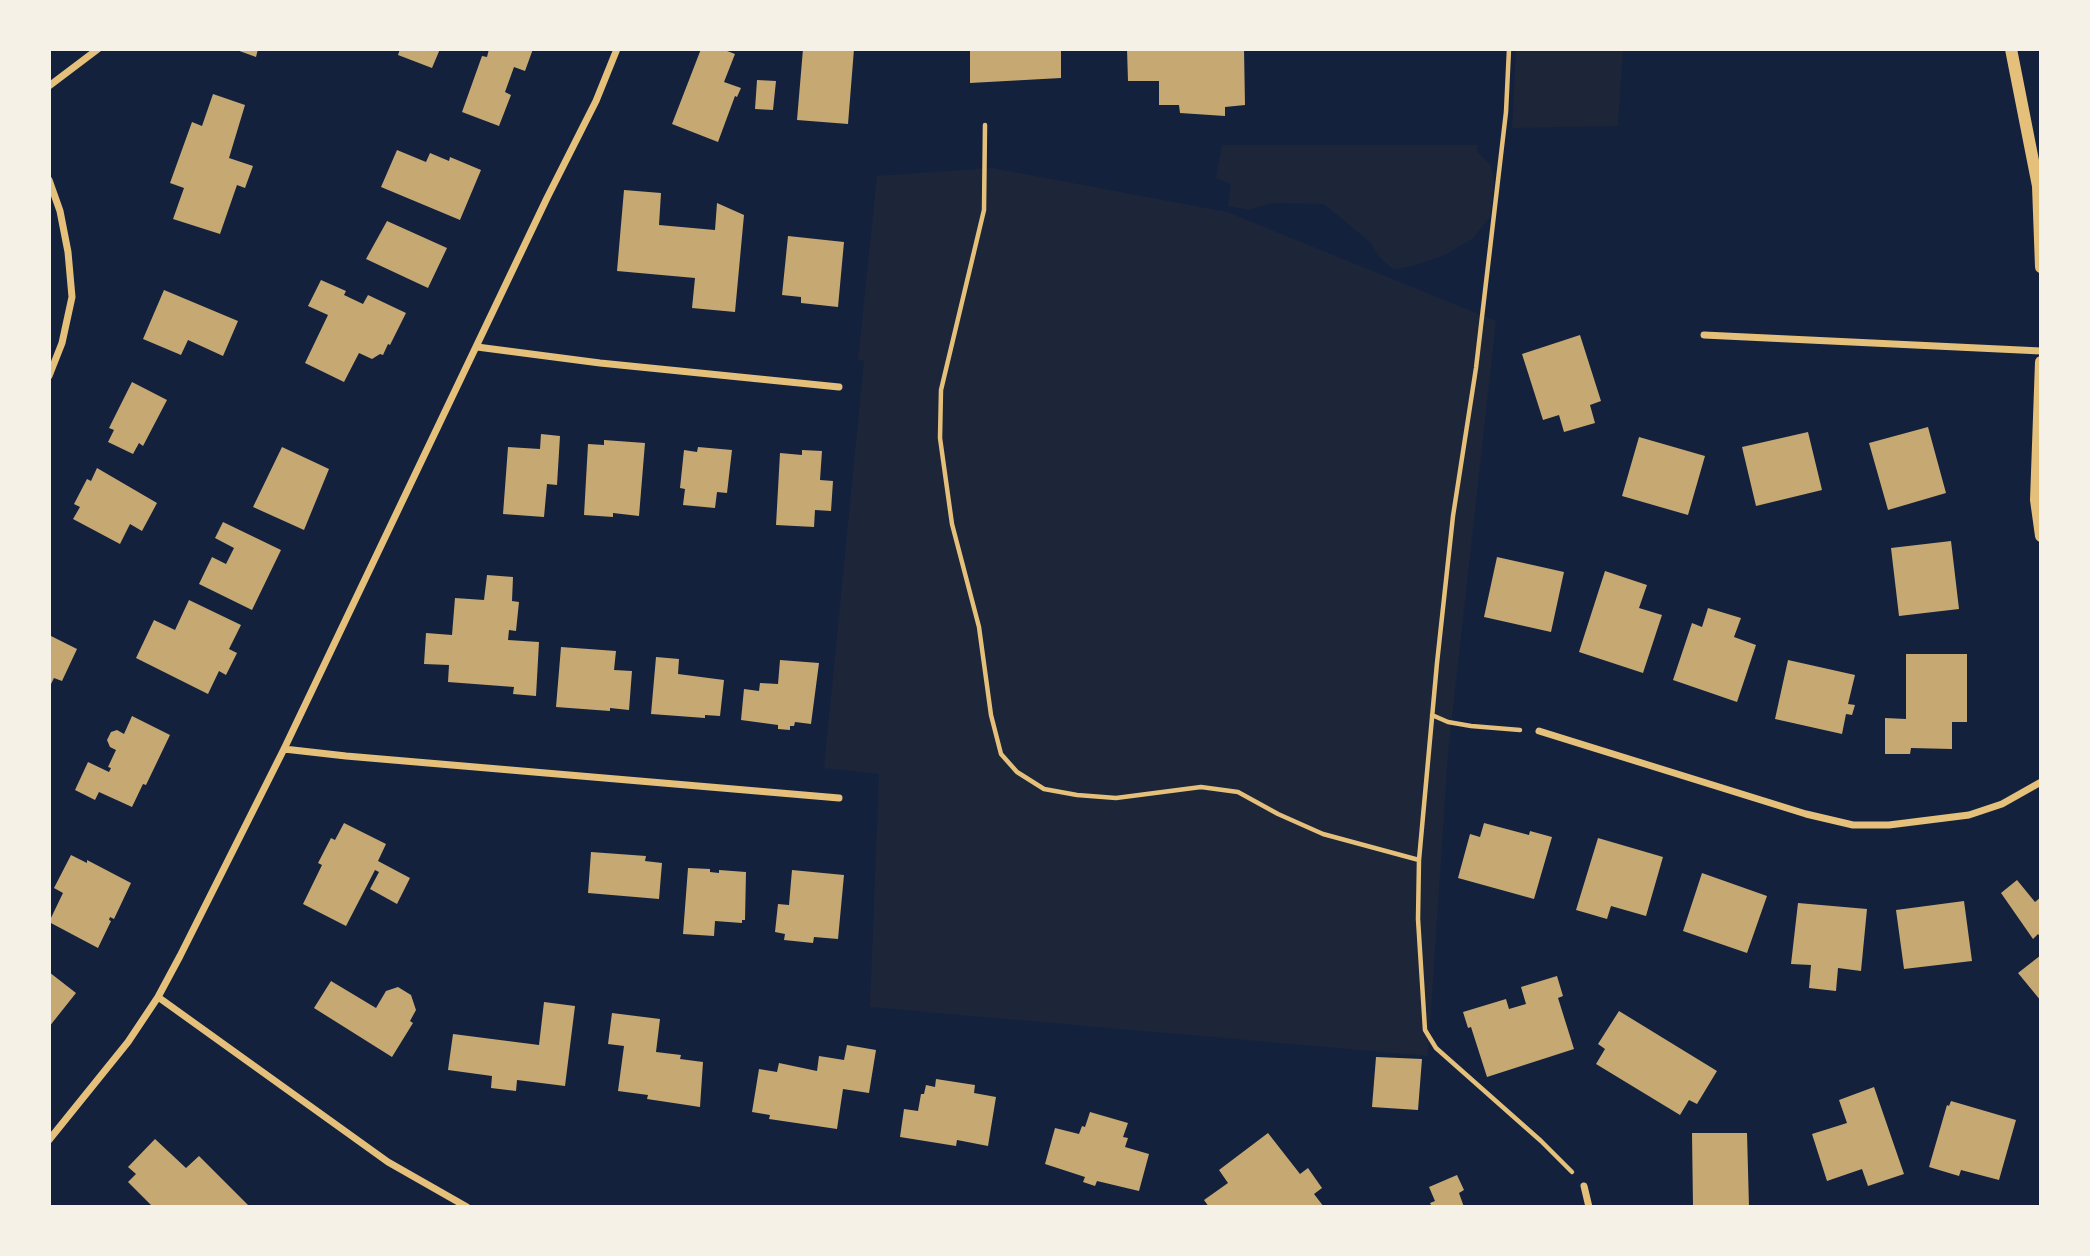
<!DOCTYPE html>
<style>
body{margin:0}
#map{position:relative;width:2090px;height:1256px;overflow:hidden;background:#14213d;font-family:"Zilla Slab",serif}
canvas{display:block}
.frame{position:absolute;inset:0;border:51px solid #f6f1e7;pointer-events:none}
</style>
<div id="map">
<canvas width="2090" height="1256"></canvas>
<div class="frame"></div>
</div>
<script>
const context = document.querySelector('canvas').getContext('2d');
context.lineJoin = 'round';
function fill(path, color) { context.fillStyle = color; context.fill(path, 'evenodd'); }
const toPath = rows => new Path2D(rows.map(r => 'M' + r).join(''));
function trace(path, color, width, dash) { context.strokeStyle = color; context.lineWidth = width; context.lineCap = dash ? 'butt' : 'round'; context.setLineDash(dash || []); context.stroke(path); }
const green = toPath([
 [1516,49,1623,49,1618,126,1512,128],
 [1222,145,1478,145,1477,152,1491,165,1494,183,1490,217,1472,239,1445,255,1413,266,1393,269,1380,258,1371,243,1324,204,1271,203,1249,210,1228,206,1231,184,1216,178],
 [992,168,1227,212,1496,321,1448,753,1428,1056,870,1007,879,774,824,768,864,361,858,360,877,176]
]);
const building = toPath([
 [234,49,258,49,256,57],
 [400,49,440,49,432,68,398,55],
 [489,49,533,49,525,71,514,67,505,92,511,95,499,126,462,112,482,56,487,57],
 [701,49,722,49,735,54,724,82,741,88,737,97,735,96,718,142,672,124],
 [803,49,854,49,848,124,797,120],
 [970,49,1061,49,1061,78,970,83],
 [1127,49,1244,49,1245,105,1225,107,1225,116,1180,113,1179,105,1159,105,1159,81,1128,81],
 [757,80,776,81,773,110,755,109],
 [213,94,245,105,229,158,253,166,245,188,237,185,220,234,173,219,184,188,170,183,192,122,202,126],
 [397,150,426,162,430,153,449,161,450,157,481,170,460,220,381,187],
 [624,190,661,193,659,225,715,230,717,203,744,215,735,312,692,308,695,278,617,271],
 [387,221,447,248,428,288,366,259],
 [788,236,844,242,838,307,801,303,801,297,782,295],
 [321,280,346,291,344,295,363,304,368,295,406,313,390,345,388,344,383,355,380,354,372,359,359,353,344,382,305,363,328,315,308,306],
 [164,290,238,321,223,356,188,340,181,355,143,339],
 [1580,335,1601,401,1590,405,1595,423,1564,432,1559,415,1543,420,1522,354],
 [132,382,167,400,143,446,139,443,133,454,108,442,114,430,109,428],
 [1928,427,1946,493,1888,510,1869,443],
 [1808,432,1822,490,1756,506,1742,447],
 [541,434,560,436,557,485,547,484,544,517,503,514,508,447,540,449],
 [1639,437,1705,456,1688,515,1622,496],
 [604,440,645,443,639,516,613,513,613,517,584,515,588,444,604,445],
 [282,447,329,469,304,530,253,507],
 [698,447,732,450,727,493,717,492,715,508,683,505,685,489,680,488,684,450,697,452],
 [802,450,822,451,820,480,833,481,831,511,815,510,814,527,776,525,780,453,802,455],
 [97,468,157,503,142,531,130,524,120,544,73,519,80,507,74,504,87,479,91,481],
 [223,522,281,550,252,610,199,584,212,557,226,564,234,548,215,538],
 [1951,541,1959,609,1899,616,1891,548],
 [1497,557,1564,572,1551,632,1484,617],
 [1605,571,1647,585,1639,608,1662,615,1643,673,1579,652],
 [487,575,513,577,512,601,519,602,516,631,509,630,508,640,539,642,536,696,513,694,514,687,448,682,449,665,424,664,426,633,452,635,455,598,484,600],
 [189,600,241,625,229,649,237,653,226,675,219,671,208,694,136,658,154,620,175,630],
 [1708,608,1741,618,1734,637,1756,645,1737,702,1673,680,1692,623,1702,627],
 [49,635,77,649,62,681,54,678,49,688],
 [561,647,616,651,614,670,632,671,629,710,610,708,610,711,556,707],
 [1906,654,1967,654,1967,722,1952,722,1952,749,1911,748,1910,754,1885,754,1885,718,1906,719],
 [656,657,679,659,678,674,724,680,720,716,705,715,705,718,651,714],
 [780,660,819,663,811,724,795,722,794,726,790,726,790,730,778,729,778,725,741,720,744,689,759,691,760,683,778,684],
 [1788,660,1855,675,1848,704,1855,705,1852,715,1846,714,1842,734,1775,719],
 [132,716,170,735,146,785,143,784,132,807,99,792,95,800,75,790,88,762,109,772,111,768,108,767,116,750,110,747,107,740,111,732,117,730,124,734],
 [344,823,386,844,378,861,410,878,397,904,370,889,379,872,375,870,346,926,303,904,322,865,318,863,331,838,335,840],
 [1484,823,1529,835,1530,831,1552,837,1534,899,1458,878,1470,834,1480,837],
 [1598,838,1663,857,1646,916,1611,906,1607,919,1576,910],
 [591,852,646,856,645,861,662,863,659,899,588,893],
 [71,855,87,863,87,860,131,883,114,919,110,917,109,920,111,921,98,948,49,922,63,893,54,888],
 [688,868,710,869,710,872,719,873,719,870,746,872,745,920,742,920,742,923,715,921,714,936,683,934],
 [792,870,844,875,838,939,814,937,813,943,784,940,785,934,775,932,778,904,789,905],
 [1702,873,1767,896,1747,953,1683,931],
 [2017,880,2035,902,2041,897,2041,938,2038,934,2033,939,2001,893],
 [1964,901,1972,961,1904,969,1896,910],
 [1798,903,1867,909,1861,971,1838,968,1836,991,1809,988,1811,965,1791,964],
 [2041,955,2041,1001,2018,973],
 [49,972,76,993,49,1027],
 [1557,976,1563,996,1558,998,1574,1049,1487,1077,1471,1027,1468,1028,1463,1012,1506,999,1509,1009,1526,1004,1521,987],
 [331,981,376,1008,386,991,398,987,411,995,416,1010,410,1021,413,1023,392,1057,314,1008],
 [544,1002,575,1006,565,1086,517,1080,516,1091,491,1088,492,1076,448,1070,453,1034,539,1045],
 [1619,1011,1717,1071,1697,1104,1689,1100,1680,1115,1596,1064,1605,1049,1598,1044],
 [612,1013,660,1019,656,1052,681,1055,680,1059,703,1062,700,1107,647,1099,648,1095,618,1091,624,1046,608,1044],
 [847,1045,876,1050,869,1093,843,1089,837,1129,769,1119,770,1115,752,1112,759,1069,777,1072,779,1063,817,1071,819,1056,844,1060],
 [1376,1057,1422,1059,1418,1110,1372,1107],
 [936,1079,975,1085,974,1093,996,1097,988,1146,957,1140,956,1146,900,1137,904,1109,918,1111,921,1094,924,1094,926,1085,935,1087],
 [1874,1087,1904,1174,1868,1186,1862,1169,1827,1181,1812,1134,1847,1123,1839,1100],
 [1951,1101,2016,1120,1999,1180,1961,1170,1959,1176,1929,1167,1947,1105,1949,1106],
 [1090,1112,1128,1123,1123,1137,1128,1138,1125,1147,1149,1154,1139,1191,1097,1181,1095,1186,1083,1182,1085,1177,1045,1164,1055,1128,1079,1134,1082,1126,1085,1127],
 [1268,1133,1300,1174,1308,1168,1322,1188,1314,1194,1324,1207,1209,1207,1204,1200,1228,1183,1219,1170],
 [1692,1133,1747,1133,1749,1207,1693,1207],
 [155,1139,186,1168,199,1156,250,1207,153,1207,128,1182,136,1174,128,1167],
 [1457,1175,1464,1190,1459,1193,1464,1207,1432,1207,1430,1203,1435,1201,1429,1187]
]);
const path = toPath([
 [1509,49,1506,112,1476,368,1453,516,1437,663,1419,860,1418,919,1425,1030,1436,1048,1541,1141,1572,1172],
 [985,125,984,210,941,390,940,438,952,524,979,627,991,715,1001,754,1017,772,1044,789,1077,795,1116,798,1201,787,1238,792,1278,814,1323,834,1419,860],
 [1432,715,1448,722,1471,726,1520,730]
]);
const minor = toPath([
 [49,86,98,49],
 [49,180,60,211,68,252,72,297,62,343,49,376],
 [1704,335,2041,351],
 [477,347,600,363,839,387],
 [1539,731,1806,814,1853,825,1889,825,1969,815,2002,804,2041,782],
 [284,749,346,756,839,798],
 [158,997,388,1162,467,1207],
 [49,1140,128,1042,158,997,180,956,284,749,547,198,596,101,617,49],
 [1584,1186,1589,1207]
]);
const tertiary = toPath([
 [2011,49,2038,186,2041,267],
 [2041,362,2036,500,2041,536]
]);
fill(green, '#1d2539');
fill(building, '#c6a872');
trace(path, '#e5c07b', 4.5);
trace(minor, '#e5c07b', 7);
trace(tertiary, '#e5c07b', 12);
</script>
